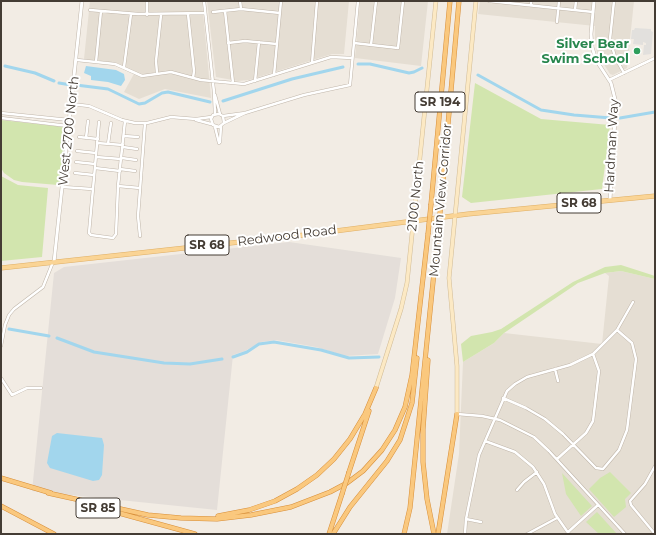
<!DOCTYPE html>
<style>
body{margin:0}
#map{position:relative;width:656px;height:535px;overflow:hidden;background:#f2ece4;font-family:Montserrat,sans-serif}
canvas{display:block}
.frame{position:absolute;inset:0;border:2px solid #443c34;pointer-events:none}
</style>
<div id="map">
<canvas width="656" height="535"></canvas>
<div class="frame"></div>
</div>
<script>
const context = document.querySelector('canvas').getContext('2d');
context.lineJoin = 'round';
function fill(path, color) { context.fillStyle = color; context.fill(path, 'evenodd'); }
const toPath = rows => new Path2D(rows.map(r => 'M' + r).join(''));
function trace(path, color, width, dash) { context.strokeStyle = color; context.lineWidth = width; context.lineCap = dash ? 'butt' : 'round'; context.setLineDash(dash || []); context.stroke(path); }
function label(font, color, halo, rows, align = 'center') {
  context.font = font + ' Montserrat,sans-serif'; context.lineWidth = 4; context.setLineDash([]); context.textBaseline = 'middle'; context.strokeStyle = halo; context.fillStyle = color; for (const [text, x, y, turn = 0] of rows) {
    context.save(); context.translate(x, y); context.rotate((+turn || 0) * Math.PI / 180); context.textAlign = isNaN(turn) ? turn : align; if (halo) context.strokeText(text, 0, 0); context.fillText(text, 0, 0); context.restore();
  }
}
const residential = toPath([
 [90,1,202,1,211,98,165,89,139,99,124,92,135,72,117,63,84,59],
 [207,1,349,1,344,54,332,54,249,80,238,81,216,77],
 [360,1,428,1,421,66,355,58],
 [480,1,634,1,627,68,613,75,610,74,597,53,595,40,595,26,478,14],
 [621,271,655,279,655,534,447,534,459,454,463,362,494,343,504,333,602,344,609,276,605,273]
]);
const industrial = toPath([
 [289,242,401,258,395,298,378,354,345,356,316,347,276,340,261,342,245,351,233,355,217,510,32,491,54,273,64,267]
]);
const green = toPath([
 [475,83,541,119,610,125,602,189,471,203,462,197],
 [1,120,64,127,66,131,61,183,58,185,22,182,14,180,4,173,1,168],
 [1,176,18,185,48,188,42,257,1,261],
 [621,265,652,275,655,276,655,279,621,271,605,273,578,283,504,333,494,343,463,362,461,344,471,336,492,332,501,329,573,282,605,267],
 [610,472,631,493,625,499,626,507,614,517,589,489,600,478],
 [562,473,592,506,581,516,566,494],
 [597,512,617,534,599,534,586,522]
]);
const parking = toPath([
 [635,28,651,29,651,31,653,32,651,54,643,55,644,45,646,45,646,43,643,42,643,45,633,44,634,39,631,39,632,30,634,30]
]);
const water = toPath([
 [86,66,116,70,124,74,125,80,121,86,108,82,91,80,91,76,84,73],
 [57,433,102,438,104,445,102,475,99,480,93,481,50,468,47,463,52,436]
]);
const canal = toPath([
 [358,64,370,64,409,73,414,72,422,68],
 [5,66,35,73,54,81],
 [478,75,541,110,574,115,611,118],
 [59,83,71,85],
 [76,85,108,89,139,104,145,103,162,93,168,92,210,102],
 [223,101,292,79,343,67],
 [620,118,655,112],
 [9,329,49,336],
 [57,338,94,352,164,363,190,364,222,359],
 [233,357,247,352,259,344,274,342,321,350,349,358,379,357]
]);
const minor = toPath([
 [204,1,214,92,215,114],
 [240,1,241,9],
 [489,1,593,12],
 [614,1,610,39,615,57,624,73],
 [531,5,531,1],
 [90,10,138,14,205,13],
 [575,10,576,1],
 [225,11,233,83],
 [213,12,241,9,280,13],
 [188,14,194,71,193,78],
 [147,15,147,1],
 [557,22,559,1],
 [228,43,245,41,277,44],
 [354,43,398,48,403,1],
 [371,45,376,1],
 [77,60,115,64,142,76,171,72,201,80,244,84,331,57,352,58],
 [96,62,101,11],
 [312,63,317,1],
 [124,67,131,14],
 [157,73,156,61,161,15],
 [274,75,281,1],
 [609,80,655,58],
 [255,81,259,42],
 [215,95,220,114],
 [71,104,89,106,122,120,135,123,147,123,171,117,196,119,211,117],
 [1,113,69,120],
 [223,116,245,113,304,95,350,85,358,1],
 [1,118,68,126],
 [196,120,211,124],
 [99,122,89,233,91,235,113,238,116,234,118,186,125,121],
 [224,123,223,116,219,114,213,115,211,119,213,125,219,127,224,123,245,113],
 [215,127,219,143],
 [124,136,138,137],
 [79,137,98,139],
 [86,138,88,121],
 [220,142,221,126],
 [97,143,123,145],
 [108,144,111,123],
 [123,147,137,149],
 [77,151,96,153],
 [96,157,121,159],
 [122,158,136,160],
 [76,162,95,164],
 [95,168,120,171],
 [120,169,135,171],
 [75,173,94,175],
 [118,186,140,188],
 [63,187,92,189],
 [140,236,138,216,145,123],
 [1,346,5,325,9,315,14,309,43,287,53,262],
 [555,369,558,381],
 [1,378,12,395,27,388,41,388],
 [503,398,526,408,545,419,563,434,596,468,603,469,619,450,627,430,636,359,632,343,617,330],
 [457,414,482,416,500,420,534,437,549,451,625,534],
 [485,441,515,452,533,467,544,484,555,514,569,534],
 [557,459,586,433,593,421,599,371,593,354],
 [517,490,524,482,537,472],
 [466,519,481,522],
 [568,532,598,505],
 [465,534,466,519,479,455,507,391,515,384,527,377,570,365,593,354,617,330,633,302],
 [527,534,557,518],
 [655,534,631,505,630,501,645,484,655,466]
]);
const tertiary = toPath([
 [594,1,591,34,592,47,596,60,611,83,616,103,610,200],
 [54,262,82,1]
]);
const secondary = toPath([
 [376,388,401,309,407,283,436,1],
 [457,414,457,366,449,278,476,1]
]);
const primary = toPath([
 [1,268,304,235,468,214,655,196]
]);
const trunk = toPath([
 [441,203,459,1],
 [431,204,450,1],
 [428,360,423,429,423,462,427,499,434,534],
 [349,472,369,411],
 [1,478,51,493],
 [48,493,148,515,181,518,217,519,251,515,291,507,330,492,347,483,363,471,382,450,395,430,405,407,412,375,428,234],
 [86,504,195,534],
 [1,506,54,534],
 [218,516,249,510,275,501,297,489,317,475,334,459,350,439,365,414,376,388],
 [329,534,342,494],
 [333,534,350,507,387,461,400,440,412,403,417,358],
 [404,534,410,508,438,233],
 [438,534,457,414]
]);
const trunkBridge = toPath([
 [438,233,441,203],
 [428,234,431,204],
 [342,494,349,472]
]);
const markers = [
 [637,51,4,"#2e9e5b"]
];
const shields = [
 [440,102,50],
 [579,203,44],
 [207,245,44],
 [98,508,44]
];
const shieldNames = [
 ["SR 194",440,102],
 ["SR 68",579,203],
 ["SR 68",207,245],
 ["SR 85",98,508]
];
const leisureNames = [
 ["Silver Bear",629,44],
 ["Swim School",629,59]
];
const streetNames = [
 ["West 2700 North",69,131,-84],
 ["Hardman Way",612,146,-87],
 ["2100 North",416,196,-84],
 ["Mountain View Corridor",441,200,-85],
 ["Redwood Road",287,236,-7]
];
fill(residential, '#e5ded3');
fill(industrial, '#e4ded9');
fill(green, '#d2e5ae');
fill(parking, '#e2e0dd');
fill(water, '#a2d6ed');
trace(canal, '#a2d6ed', 3);
trace(minor, '#c0b6aa', 3.5);
trace(tertiary, '#c0b6aa', 4);
trace(secondary, '#d0bb96', 4.5);
trace(primary, '#dfaf65', 5);
trace(trunk, '#d78e39', 5);
trace(minor, '#fff', 2.5);
trace(tertiary, '#fff', 3);
trace(secondary, '#fce9c4', 3.5);
trace(primary, '#fad495', 4);
trace(trunk, '#fac87e', 4);
trace(trunkBridge, '#d78e39', 5, []);
trace(trunkBridge, '#fac87e', 4);
for (const [x, y, r, color] of markers) { const dot = new Path2D(); dot.arc(x, y, r, 0, 2 * Math.PI); context.fillStyle = color; context.fill(dot); trace(dot, '#fff', 1.5); }
for (const [x, y, w] of shields) { const box = new Path2D(); box.roundRect(x - w / 2, y - 10, w, 20, 3); context.fillStyle = '#fff'; context.fill(box); trace(box, '#443c34', 1); }
label('bold 12px', '#443c34', null, shieldNames);
label('bold 13px', '#27864d', '#fff', leisureNames, 'right');
label('13px', '#443c34', '#fff', streetNames);
</script>
